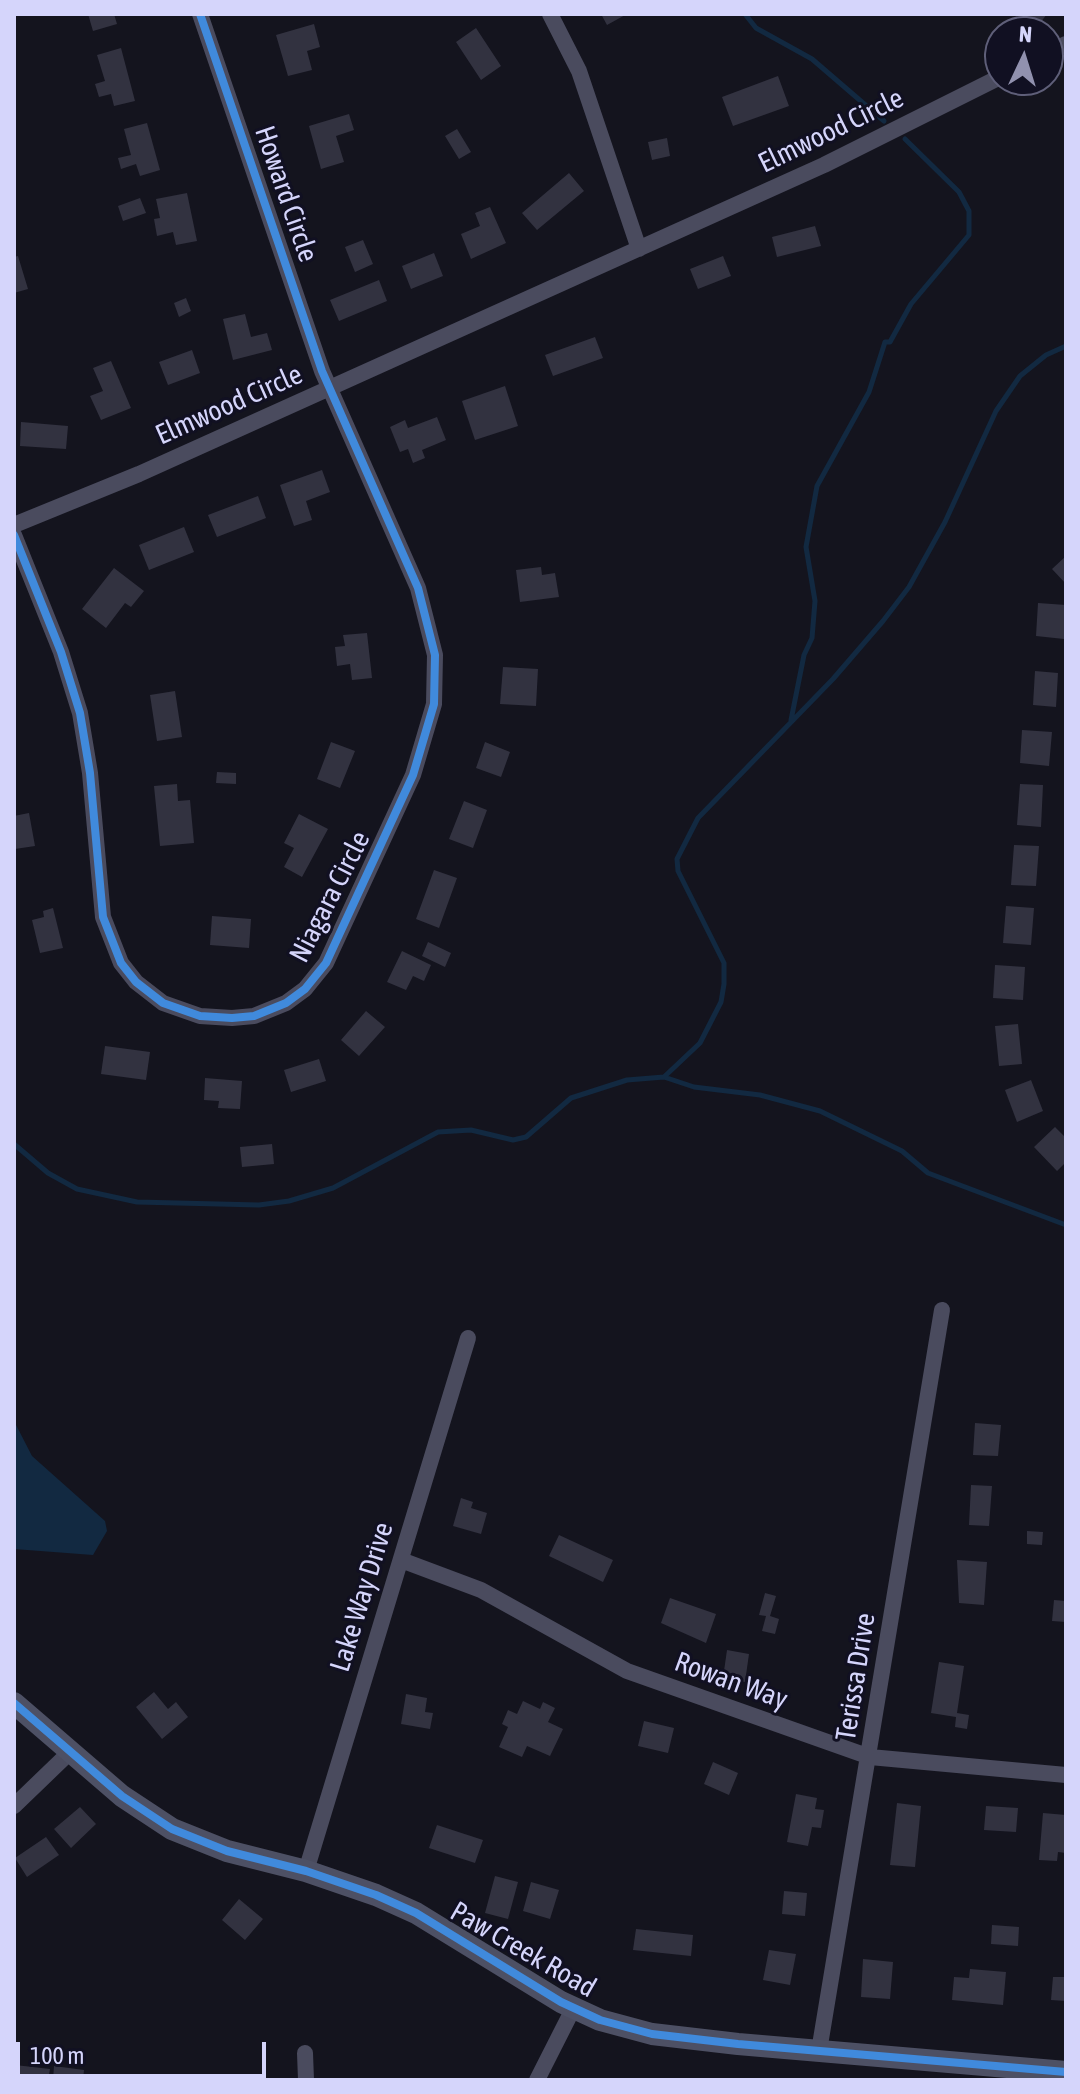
<!DOCTYPE html>
<style>
body{margin:0}
#map{position:relative;width:1080px;height:2094px;overflow:hidden;background:#14141e;font-family:"Asap Condensed",sans-serif}
canvas{display:block}
.frame{position:absolute;inset:0;border:16px solid #d5d5fb;pointer-events:none}
.north{position:absolute;left:984px;top:16px;width:80px;height:80px;box-sizing:border-box;background:#111022;border:2px solid #5f5f79;border-radius:50%;rotate:4deg;font-size:22px;font-weight:700;line-height:32px;text-align:center;color:#d5d5fb}
.north::after{content:'';display:block;margin:auto;width:28px;height:36px;background:#9191ae;clip-path:polygon(50% 0,100% 100%,50% 72%,0 100%)}
.scale{position:absolute;left:16px;top:2042px;width:250px;height:36px;box-sizing:border-box;border:4px solid #d5d5fb;border-top:0;padding-left:10px;font-size:24px;line-height:28px;white-space:nowrap;color:#d5d5fb;-webkit-text-stroke:6px #111022;paint-order:stroke}
</style>
<div id="map">
<canvas width="1080" height="2094"></canvas>
<div class="frame"></div>
<div class="north">N</div>
<div class="scale">100 m</div>
</div>
<script>
const context = document.querySelector('canvas').getContext('2d');
context.lineJoin = 'round';
function fill(path, color) { context.fillStyle = color; context.fill(path, 'evenodd'); }
const toPath = rows => new Path2D(rows.map(r => 'M' + r).join(''));
function trace(path, color, width, dash) { context.strokeStyle = color; context.lineWidth = width; context.lineCap = dash ? 'butt' : 'round'; context.setLineDash(dash || []); context.stroke(path); }
function label(font, color, halo, rows, align = 'center') {
  context.font = font + ' "Asap Condensed",sans-serif'; context.lineWidth = 6; context.setLineDash([]); context.textBaseline = 'middle'; context.strokeStyle = halo; context.fillStyle = color; for (const [text, x, y, turn = 0] of rows) {
    context.save(); context.translate(x, y); context.rotate((+turn || 0) * Math.PI / 180); context.textAlign = isNaN(turn) ? turn : align; if (halo) context.strokeText(text, 0, 0); context.fillText(text, 0, 0); context.restore();
  }
}
const water = toPath([
 [14,1421,32,1456,105,1521,107,1531,93,1555,14,1549]
]);
const stream = toPath([
 [745,14,756,28,812,59,884,121],
 [791,720,804,655,812,638,815,601,806,547,817,486,869,392,885,342,890,342,911,304,969,235,969,211,959,192,905,139],
 [664,1077,700,1043,721,1002,724,984,724,963,678,871,677,859,698,818,833,679,883,621,909,587,945,522,996,411,1020,376,1046,355,1066,346],
 [14,1144,48,1173,77,1189,137,1202,259,1205,289,1201,333,1188,438,1132,471,1130,513,1140,526,1137,571,1098,627,1080,664,1077,694,1087,760,1095,820,1111,902,1151,928,1173,1066,1225]
]);
const building = toPath([
 [88,14,114,14,117,24,93,31],
 [601,14,627,14,607,25],
 [1019,14,1047,14,1037,27],
 [314,24,320,47,307,51,312,70,288,76,276,35],
 [476,28,501,66,481,80,456,42],
 [121,48,135,101,114,106,111,94,99,97,95,84,105,81,97,55],
 [778,76,789,106,733,126,722,97],
 [349,114,354,130,336,136,344,162,321,169,309,126],
 [147,123,160,170,140,176,136,164,121,169,118,158,131,155,124,129],
 [457,129,471,152,459,159,445,136],
 [667,138,670,156,652,160,648,142],
 [569,173,584,191,537,230,522,213],
 [187,193,197,241,176,245,173,232,157,236,154,219,160,218,156,199],
 [140,198,146,213,123,221,118,206],
 [490,207,506,243,471,259,461,234,480,226,475,213],
 [815,226,821,246,777,257,772,237],
 [363,240,373,264,355,272,345,247],
 [434,253,443,276,411,289,402,266],
 [18,256,28,289,14,293,14,257],
 [723,256,731,276,698,289,690,269],
 [379,280,387,301,339,321,330,300],
 [186,298,191,311,179,317,174,303],
 [245,314,251,337,267,333,272,350,233,360,223,319],
 [595,337,603,358,553,376,545,355],
 [192,350,200,373,168,385,159,362],
 [111,361,131,408,101,420,90,396,103,391,93,368],
 [505,386,518,426,475,440,462,401],
 [437,417,446,440,422,450,425,458,413,463,408,449,400,452,390,427,405,420,408,428],
 [21,422,68,426,66,449,20,446],
 [322,470,330,492,306,501,312,520,294,526,280,485],
 [258,496,266,518,217,537,208,515],
 [184,527,194,552,149,570,139,545],
 [1066,556,1066,584,1052,569],
 [541,567,542,575,555,573,559,597,520,602,516,570],
 [114,568,144,591,131,607,125,603,106,628,82,609],
 [1038,603,1066,605,1064,639,1036,636],
 [367,633,372,678,352,680,350,664,337,666,335,647,345,646,343,635],
 [503,667,538,669,536,706,500,704],
 [1035,671,1058,673,1056,707,1033,705],
 [175,691,182,737,157,741,150,695],
 [1022,730,1052,732,1049,766,1020,763],
 [331,742,355,751,340,788,317,779],
 [485,742,510,752,501,777,476,768],
 [217,772,236,773,236,784,216,783],
 [177,784,178,801,190,800,194,843,160,846,154,786],
 [1020,784,1043,785,1041,827,1017,825],
 [464,801,487,810,473,848,449,839],
 [29,813,35,846,15,849,14,816],
 [299,814,328,829,302,877,284,867,294,848,284,843],
 [1014,845,1039,846,1036,886,1011,885],
 [434,870,457,878,439,928,416,919],
 [1006,906,1034,908,1031,945,1003,943],
 [53,908,63,948,40,953,32,920,44,917,43,911],
 [212,916,251,919,249,948,210,945],
 [428,942,451,953,445,967,422,956],
 [402,951,431,965,424,981,413,976,406,990,387,982],
 [995,965,1025,967,1023,1000,993,998],
 [366,1011,385,1027,359,1056,341,1040],
 [1018,1024,1022,1064,999,1066,995,1026],
 [105,1046,150,1052,146,1080,101,1074],
 [319,1059,326,1081,291,1092,284,1070],
 [205,1078,242,1081,240,1109,218,1108,219,1101,204,1100],
 [1031,1080,1043,1111,1017,1122,1005,1090],
 [1055,1127,1066,1138,1066,1162,1057,1171,1034,1147],
 [272,1144,274,1164,242,1167,240,1147],
 [975,1423,1001,1425,998,1456,973,1455],
 [971,1485,992,1486,989,1526,969,1525],
 [461,1498,473,1502,471,1508,487,1513,481,1534,453,1526],
 [1027,1531,1043,1532,1042,1545,1027,1544],
 [559,1535,613,1560,603,1582,549,1556],
 [957,1560,987,1562,984,1605,959,1603],
 [765,1593,776,1596,770,1616,779,1619,775,1634,762,1631,766,1616,759,1615],
 [670,1598,716,1614,706,1643,661,1623],
 [1054,1600,1066,1601,1066,1622,1052,1621],
 [727,1650,749,1654,745,1682,723,1678],
 [939,1662,964,1666,957,1713,969,1715,967,1729,955,1727,956,1717,931,1713],
 [154,1692,168,1709,176,1702,188,1717,162,1739,136,1707],
 [406,1694,427,1698,425,1712,433,1713,430,1729,401,1724],
 [523,1701,540,1709,543,1702,555,1708,548,1722,563,1729,550,1756,527,1746,522,1757,499,1747,508,1727,502,1724,508,1710,517,1714],
 [644,1721,674,1728,668,1753,638,1746],
 [713,1762,738,1773,729,1795,704,1784],
 [796,1794,817,1798,815,1809,824,1810,821,1828,812,1827,808,1846,787,1842],
 [897,1803,921,1806,915,1867,890,1865],
 [986,1806,1018,1808,1016,1832,984,1830],
 [80,1807,96,1824,71,1848,54,1829],
 [1043,1813,1066,1815,1066,1853,1058,1852,1057,1861,1039,1860],
 [437,1825,483,1840,475,1863,429,1848],
 [46,1837,59,1855,27,1877,15,1858],
 [495,1876,518,1882,508,1919,485,1913],
 [531,1882,559,1890,550,1919,523,1911],
 [784,1891,807,1893,805,1916,782,1914],
 [239,1899,263,1919,245,1940,222,1920],
 [992,1925,1019,1927,1018,1946,991,1944],
 [636,1929,693,1935,691,1956,633,1950],
 [769,1950,796,1954,790,1985,763,1980],
 [863,1959,893,1962,890,1999,861,1997],
 [970,1969,1006,1972,1003,2005,952,2000,954,1977,969,1978],
 [1053,1977,1066,1977,1066,2001,1051,2000],
 [15,2065,50,2069,48,2080,14,2080],
 [54,2066,84,2070,83,2080,53,2080]
]);
const street = toPath([
 [550,14,579,71,639,249],
 [1048,53,1066,44],
 [14,525,139,474,824,165,1000,77],
 [14,535,61,652,80,713,90,773,103,917,121,963,136,982,163,1003,200,1016,232,1018,254,1016,286,1003,305,989,326,963,413,775,434,704,435,655,418,588,322,371,200,14],
 [401,1560,481,1590,627,1671,870,1757,1066,1775],
 [14,1806,69,1753],
 [306,1871,468,1338],
 [819,2051,942,1310],
 [305,2053,306,2080],
 [537,2080,574,2007]
]);
const secondary = toPath([
 [14,1703,122,1796,172,1829,227,1851,306,1871,376,1895,416,1913,561,2002,600,2020,652,2034,738,2044,1066,2072]
]);
const cycleway = toPath([
 [14,535,61,652,80,713,90,773,103,917,121,963,136,982,163,1003,200,1016,232,1018,254,1016,286,1003,305,989,326,963,413,775,434,704,435,655,418,588,322,371,200,14],
 [14,1703,122,1796,172,1829,227,1851,306,1871,376,1895,416,1913,561,2002,600,2020,652,2034,738,2044,1066,2072]
]);
const streetNames = [
 ["Elmwood Circle",831,131,-26],
 ["Howard Circle",286,194,71],
 ["Elmwood Circle",229,405,-24],
 ["Niagara Circle",330,897,-63],
 ["Lake Way Drive",362,1597,-73],
 ["Terissa Drive",856,1677,-81],
 ["Rowan Way",731,1681,20],
 ["Paw Creek Road",523,1950,30]
];
fill(water, '#122941');
trace(stream, '#122941', 5);
fill(building, '#323240');
trace(street, '#4a4b5e', 16);
trace(secondary, '#4d5064', 22);
trace(cycleway, '#408adc', 8);
label('28px', '#d5d5fb', '#111022', streetNames);
</script>
